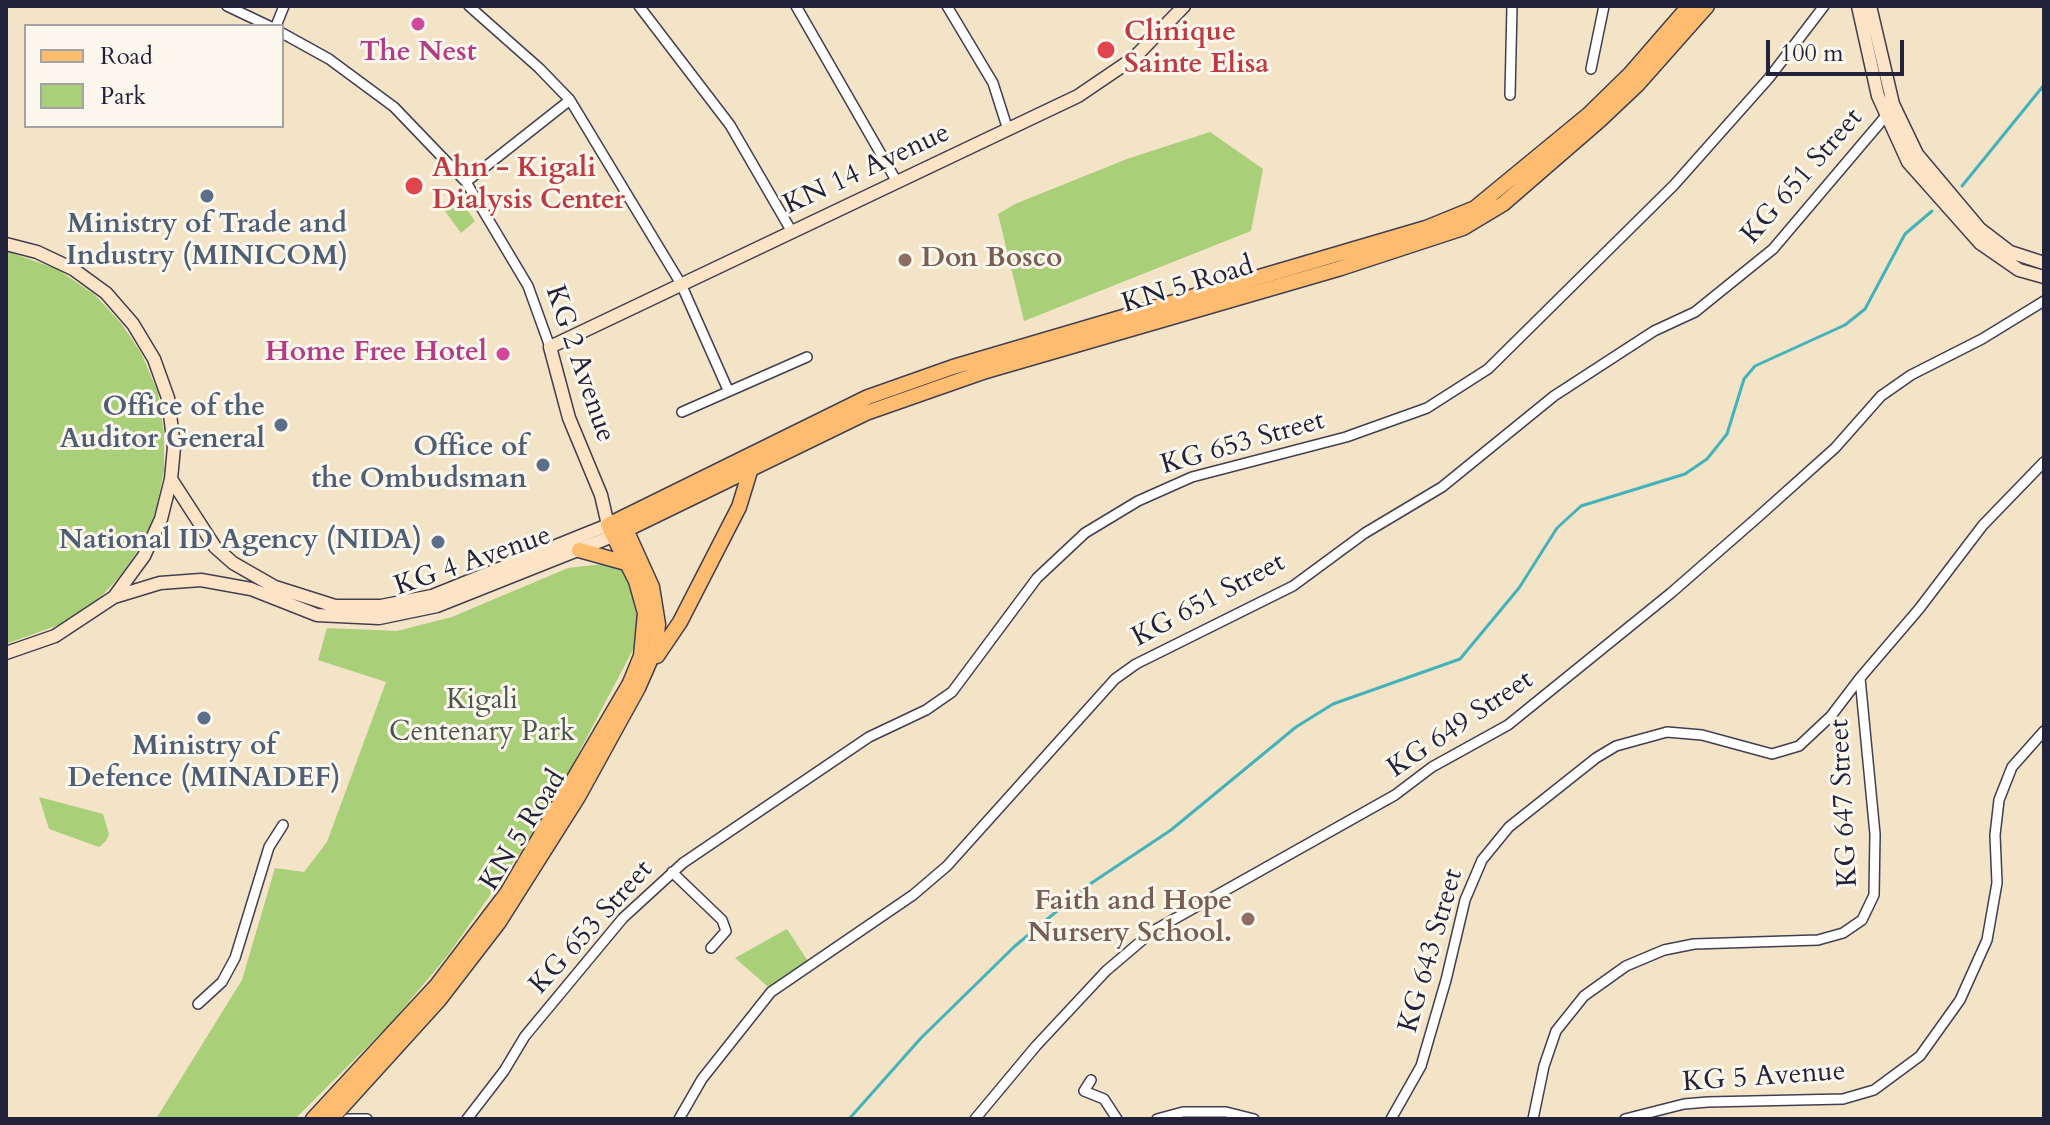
<!DOCTYPE html>
<style>
body{margin:0}
#map{position:relative;width:2050px;height:1125px;overflow:hidden;background:#f3e3c7;font-family:Cardo,serif}
canvas{display:block}
.frame{position:absolute;inset:0;border:8px solid #22223b;pointer-events:none}
.legend{position:absolute;left:24px;top:24px;width:260px;height:104px;box-sizing:border-box;background:#fbf7ec;border:2px solid #a4a2a5;margin:0;padding:10px 14px;list-style:none;font-size:24px;color:#22223b}
.legend li{display:flex;align-items:center;gap:16px;height:40px}
.legend b{width:40px;border:2px solid #a4a2a5}
.scale{position:absolute;left:1766px;top:40px;width:138px;height:36px;box-sizing:border-box;border:4px solid #22223b;border-top:0;padding-left:10px;font-size:24px;line-height:28px;white-space:nowrap;color:#22223b;-webkit-text-stroke:6px #fbf7ec;paint-order:stroke}
</style>
<div id="map">
<canvas width="2050" height="1125"></canvas>
<div class="frame"></div>
<ul class="legend">
<li><b style="height:10px;background:#fdbc70"></b>Road</li>
<li><b style="height:22px;background:#a9cf79"></b>Park</li>
</ul>
<div class="scale">100 m</div>
</div>
<script>
const context = document.querySelector('canvas').getContext('2d');
context.lineJoin = 'round';
function fill(path, color) { context.fillStyle = color; context.fill(path, 'evenodd'); }
const toPath = rows => new Path2D(rows.map(r => 'M' + r).join(''));
function trace(path, color, width, dash) { context.strokeStyle = color; context.lineWidth = width; context.lineCap = dash ? 'butt' : 'round'; context.setLineDash(dash || []); context.stroke(path); }
function label(font, color, halo, rows, align = 'center') {
  context.font = font + ' Cardo,serif'; context.lineWidth = 6; context.setLineDash([]); context.textBaseline = 'middle'; context.strokeStyle = halo; context.fillStyle = color; for (const [text, x, y, turn = 0] of rows) {
    context.save(); context.translate(x, y); context.rotate((+turn || 0) * Math.PI / 180); context.textAlign = isNaN(turn) ? turn : align; if (halo) context.strokeText(text, 0, 0); context.fillText(text, 0, 0); context.restore();
  }
}
const green = toPath([
 [1210,132,1263,169,1251,231,1024,321,998,214,1015,204,1127,159],
 [456,194,475,221,461,233,442,207],
 [6,251,57,269,95,295,121,323,141,353,158,392,164,433,164,470,156,511,141,546,120,576,98,600,61,624,6,644],
 [603,564,623,568,632,587,639,610,636,644,567,775,526,844,448,955,392,1022,295,1119,156,1119,242,980,275,868,304,872,327,842,386,682,318,660,327,628,397,631,452,617,568,568],
 [39,797,103,814,109,834,106,841,99,847,49,829],
 [787,929,809,963,774,992,735,958]
]);
const stream = toPath([
 [1962,186,2044,85],
 [849,1119,921,1038,1015,946,1087,886,1171,830,1296,727,1333,704,1460,659,1519,588,1557,528,1581,506,1685,474,1707,459,1727,434,1744,379,1755,366,1845,325,1865,309,1905,234,1932,211]
]);
const minor = toPath([
 [227,6,269,26],
 [469,6,539,68,570,100,681,284,728,390],
 [639,6,730,125,792,232],
 [796,6,897,182],
 [947,6,993,83,1008,130],
 [276,26,284,6],
 [282,33,329,59,394,107,466,182,528,286,550,347],
 [1591,69,1604,6],
 [1510,95,1512,6],
 [466,182,570,100],
 [682,412,807,357],
 [672,872,722,920,726,931,711,948],
 [198,1004,222,982,235,958,269,847,283,825],
 [1091,1080,1084,1091,1104,1099,1117,1119],
 [348,1119,367,1119],
 [467,1119,504,1071,525,1036,623,918,683,863,869,737,926,710,952,692,1037,578,1085,533,1138,501,1192,477,1346,437,1427,408,1488,369,1674,185,1769,78,1824,6],
 [679,1119,702,1079,771,992,913,895,947,866,1115,679,1136,664,1293,586,1365,533,1442,487,1554,396,1654,331,1695,312,1773,249,1885,117],
 [975,1119,1036,1046,1106,971,1153,931,1395,795,1432,767,1508,725,1671,593,1758,517,1835,448,1881,396,1911,375,1982,339,2044,301],
 [1157,1119,1183,1112,1226,1112,1254,1119],
 [1391,1119,1421,1066,1446,980,1465,900,1482,860,1509,827,1596,758,1616,746,1667,732,1702,735,1772,754,1799,746,1831,716,1860,678],
 [1533,1119,1544,1066,1556,1031,1584,996,1626,966,1664,950,1694,944,1818,940,1843,933,1862,920,1874,895,1875,834,1860,678,1919,609,1983,525,2044,462],
 [1625,1119,1684,1104,1708,1102,1843,1099,1874,1090,1920,1056,1960,1000,1987,940,1997,883,1995,835,1999,800,2012,767,2044,731]
]);
const secondary = toPath([
 [1858,6,1878,96,1908,162,1980,243,2019,270,2044,277],
 [1870,6,1893,104,1917,154,1980,229,2010,252,2044,263],
 [6,244,37,252,73,269,106,293,133,324,154,359,168,398,174,447,171,479,161,519,144,556,114,597,55,636,6,653],
 [171,479,215,547,233,563,275,587,335,606,381,606,432,596,608,525,601,495,569,418,550,347,1078,96,1134,58,1184,6],
 [114,597,160,583,201,580,251,589,317,615,379,618,437,606,613,536]
]);
const primary = toPath([
 [613,536,866,413,986,371,1341,268,1463,228,1503,204,1600,120,1637,85,1707,6],
 [579,550,626,563],
 [657,656,680,622,739,507,751,468],
 [313,1119,437,985,507,893,630,683,641,656,645,613,636,581,608,525,868,397,953,367,1426,228,1475,208,1588,115,1630,74,1689,6],
 [331,1119,439,1000,499,922,578,797,638,688,656,647,658,624,652,587,623,523]
]);
const markers = [
 [418,24,8,"#d1479c"],
 [1106,50,10,"#e0444e"],
 [414,186,10,"#e0444e"],
 [207,196,8,"#5c6f8a"],
 [905,260,8,"#8d6e63"],
 [503,354,8,"#d1479c"],
 [281,425,8,"#5c6f8a"],
 [543,465,8,"#5c6f8a"],
 [438,542,8,"#5c6f8a"],
 [204,718,8,"#5c6f8a"],
 [1248,919,8,"#8d6e63"]
];
const healthNames = [
 ["Clinique",1124,34],
 ["Sainte Elisa",1124,66],
 ["Ahn - Kigali",432,170],
 ["Dialysis Center",432,202]
];
const hotelNames = [
 ["The Nest",418,54],
 ["Home Free Hotel",487,354,"right"]
];
const streetNames = [
 ["KN 14 Avenue",867,170,-25],
 ["KG 651 Street",1803,177,-49],
 ["KN 5 Road",1188,286,-17],
 ["KG 2 Avenue",579,364,71],
 ["KG 653 Street",1243,444,-16],
 ["KG 4 Avenue",473,562,-19],
 ["KG 651 Street",1209,601,-28],
 ["KG 649 Street",1461,725,-34],
 ["KG 647 Street",1845,803,-93],
 ["KN 5 Road",524,831,-58],
 ["KG 653 Street",592,928,-48],
 ["KG 643 Street",1432,951,-74],
 ["KG 5 Avenue",1764,1078,-4]
];
const serviceNames = [
 ["Ministry of Trade and",207,226,"center"],
 ["Industry (MINICOM)",207,258,"center"],
 ["Office of the",265,409],
 ["Auditor General",265,441],
 ["Office of",527,449],
 ["the Ombudsman",527,481],
 ["National ID Agency (NIDA)",422,542],
 ["Ministry of",204,748,"center"],
 ["Defence (MINADEF)",204,780,"center"]
];
const educationNames = [
 ["Don Bosco",921,260],
 ["Faith and Hope",1232,903,"right"],
 ["Nursery School.",1232,935,"right"]
];
const parkNames = [
 ["Kigali",482,702],
 ["Centenary Park",482,734]
];
fill(green, '#a9cf79');
trace(stream, '#43b3bb', 3);
trace(minor, '#413f50', 12);
trace(secondary, '#413f50', 15);
trace(primary, '#413f50', 17);
trace(minor, '#fff', 9);
trace(secondary, '#fee4c6', 12);
trace(primary, '#fdbc70', 14);
for (const [x, y, r, color] of markers) { const dot = new Path2D(); dot.arc(x, y, r, 0, 2 * Math.PI); context.fillStyle = color; context.fill(dot); trace(dot, '#fbf7ec', 3); }
label('bold 28px', '#be3a42', '#fbf7ec', healthNames, 'left');
label('bold 28px', '#b23c85', '#fbf7ec', hotelNames);
label('28px', '#22223b', '#fbf7ec', streetNames);
label('bold 28px', '#4e5e75', '#fbf7ec', serviceNames, 'right');
label('bold 28px', '#785e54', '#fbf7ec', educationNames, 'left');
label('28px', '#4a564e', '#fbf7ec', parkNames);
</script>
